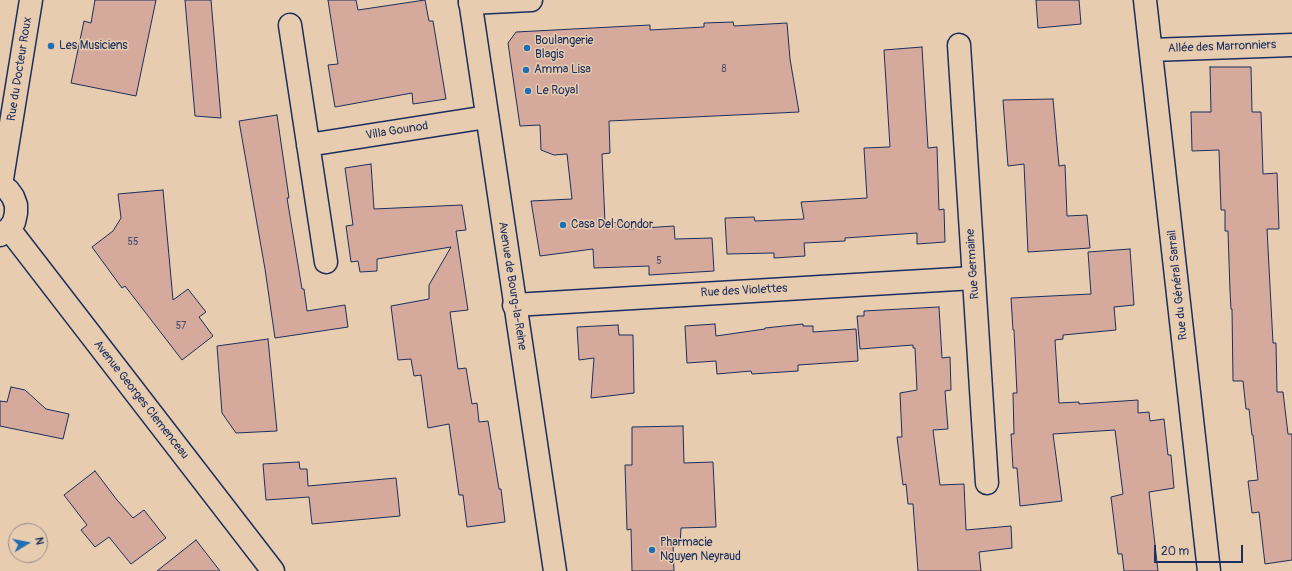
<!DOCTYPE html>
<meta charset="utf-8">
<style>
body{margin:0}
#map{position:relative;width:1292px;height:571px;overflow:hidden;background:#e8ccaf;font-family:Pangolin,sans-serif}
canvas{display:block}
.north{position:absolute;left:8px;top:523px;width:40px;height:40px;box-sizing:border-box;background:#e8ccaf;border:1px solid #968d8f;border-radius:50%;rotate:80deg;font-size:11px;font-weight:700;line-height:16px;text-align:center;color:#1b2f5e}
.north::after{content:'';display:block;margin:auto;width:14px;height:18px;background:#1f6fb2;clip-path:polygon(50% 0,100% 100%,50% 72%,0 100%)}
.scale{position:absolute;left:1154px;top:545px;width:89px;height:18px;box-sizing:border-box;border:2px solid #1b2f5e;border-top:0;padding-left:5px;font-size:12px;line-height:14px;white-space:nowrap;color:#1b2f5e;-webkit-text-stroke:3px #e8ccaf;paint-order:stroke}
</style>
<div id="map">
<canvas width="1292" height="571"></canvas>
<div class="north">N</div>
<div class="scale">20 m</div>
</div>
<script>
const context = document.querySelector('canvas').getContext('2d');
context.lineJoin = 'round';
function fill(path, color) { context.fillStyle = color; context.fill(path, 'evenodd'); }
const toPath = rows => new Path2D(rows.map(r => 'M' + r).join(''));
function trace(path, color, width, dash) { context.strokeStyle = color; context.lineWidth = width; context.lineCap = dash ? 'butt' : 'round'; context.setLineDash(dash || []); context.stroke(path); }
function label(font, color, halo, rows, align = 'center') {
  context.font = font + ' Pangolin,sans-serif'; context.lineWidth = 3; context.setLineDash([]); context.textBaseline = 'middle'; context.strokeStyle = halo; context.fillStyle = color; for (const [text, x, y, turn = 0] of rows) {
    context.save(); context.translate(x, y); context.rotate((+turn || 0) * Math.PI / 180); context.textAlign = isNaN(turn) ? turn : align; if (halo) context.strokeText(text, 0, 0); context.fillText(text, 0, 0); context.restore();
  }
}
const building = toPath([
 [95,0,156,0,136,96,71,83,84,21,91,23,95,0],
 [185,0,211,0,221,118,195,116,185,0],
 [328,0,356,0,358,10,425,0,429,21,433,21,446,99,413,104,412,93,335,107,328,65,338,64,328,0],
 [1036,0,1079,0,1081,24,1038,28,1036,0],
 [733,22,734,26,787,23,790,59,799,112,609,121,610,153,602,154,605,223,628,222,629,229,674,226,675,239,712,238,714,271,649,275,649,266,594,268,593,249,540,256,531,201,572,199,567,154,554,155,541,150,540,125,520,126,508,43,516,32,650,25,650,30,704,27,704,23,733,22],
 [922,47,928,148,937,147,939,210,944,209,945,242,917,244,917,233,845,238,845,241,804,243,805,256,774,258,774,253,727,254,725,218,754,217,755,221,804,219,801,202,867,198,864,148,890,147,884,50,922,47],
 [1210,67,1251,67,1252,112,1261,112,1263,174,1277,173,1279,229,1267,229,1273,343,1276,343,1277,392,1283,392,1288,434,1292,434,1292,560,1265,564,1259,512,1252,513,1248,481,1258,480,1253,435,1252,435,1249,409,1246,409,1243,381,1233,381,1232,309,1231,309,1230,291,1228,231,1225,231,1225,210,1221,210,1219,150,1192,151,1191,112,1211,112,1210,67],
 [1053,99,1059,166,1065,165,1067,216,1087,215,1090,248,1028,252,1024,164,1008,166,1003,100,1053,99],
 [277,115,289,198,287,198,302,289,304,289,307,311,345,305,348,327,275,338,265,269,239,121,277,115],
 [371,164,374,209,462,205,466,230,456,231,468,310,450,312,458,369,466,368,472,404,477,403,479,422,488,421,499,489,501,489,505,522,467,527,463,495,459,495,449,424,428,428,421,375,414,376,411,359,398,360,391,306,429,299,429,285,451,247,377,259,377,271,360,272,358,261,351,262,346,226,353,225,345,168,371,164],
 [163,190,173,300,188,289,206,312,199,317,213,336,182,360,125,286,122,288,92,247,113,231,121,218,118,194,163,190],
 [1130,249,1134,305,1114,307,1116,330,1063,335,1063,339,1055,340,1059,403,1079,402,1079,404,1138,400,1138,413,1149,412,1150,421,1164,419,1168,455,1171,455,1174,488,1149,492,1158,571,1124,571,1122,554,1118,554,1111,497,1123,494,1115,430,1053,434,1062,501,1020,506,1017,468,1013,468,1011,434,1014,434,1013,393,1017,393,1014,330,1013,330,1011,298,1091,294,1088,252,1130,249],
 [939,307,942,358,950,357,951,390,945,391,948,429,933,430,940,485,964,484,966,530,1011,526,1012,548,979,552,981,571,918,571,913,504,908,504,906,484,903,485,897,437,902,437,900,393,917,390,915,348,913,348,913,345,860,349,857,316,864,316,864,311,939,307],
 [715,324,716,336,765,329,765,328,803,324,803,326,813,326,813,332,856,329,858,361,798,365,798,371,752,374,751,371,717,374,716,361,687,363,685,326,715,324],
 [618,325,619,335,633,335,634,393,591,398,594,358,579,360,577,327,618,325],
 [268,339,277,431,236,433,222,413,217,346,268,339],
 [11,387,25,390,46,409,69,414,63,439,0,426,0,401,7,402,11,387],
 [683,426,684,463,713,462,716,527,681,528,680,544,673,544,674,571,632,571,631,529,627,530,625,465,632,465,632,427,683,426],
 [299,462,300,469,307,469,308,486,396,478,400,516,312,524,309,497,266,500,263,464,299,462],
 [95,471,117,500,133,518,144,510,166,538,131,564,109,537,95,547,81,530,87,525,64,495,95,471],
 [196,540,220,571,157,571,196,540]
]);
const street = toPath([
 [1145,0,1209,571],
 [470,3,531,0],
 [290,25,326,262],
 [959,45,987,483],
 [1151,50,1292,45],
 [308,145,487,117],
 [1,185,31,0],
 [514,305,974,278]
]);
const secondary = toPath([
 [470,0,555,571],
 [0,185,8,190,13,197,16,205,16,213,14,222,9,229,0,235],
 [9,229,273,571]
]);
const markers = [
 [51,46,4,"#1f6fb2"],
 [527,48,4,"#1f6fb2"],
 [526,70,4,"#1f6fb2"],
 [528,91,4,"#1f6fb2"],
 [563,225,4,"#1f6fb2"],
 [652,550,4,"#1f6fb2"]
];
const numberNames = [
 ["8",724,69],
 ["55",133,242],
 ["5",659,261],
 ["57",181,326]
];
const poiNames = [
 ["Boulangerie",535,41],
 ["Blagis",535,55],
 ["Les Musiciens",59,46],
 ["Amma Lisa",534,70],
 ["Le Royal",536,91],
 ["Casa Del Condor",571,225],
 ["Pharmacie",660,543],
 ["Nguyen Neyraud",660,557]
];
const streetNames = [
 ["Allée des Marronniers",1222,47,-2],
 ["Rue du Docteur Roux",20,69,-81],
 ["Villa Gounod",397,131,-9],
 ["Rue Germaine",973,264,-94],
 ["Rue du Général Sarrail",1178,285,-96],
 ["Avenue de Bourg-la-Reine",512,286,81],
 ["Rue des Violettes",744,291,-3],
 ["Avenue Georges Clemenceau",141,400,52]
];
fill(building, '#d5aa9c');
trace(building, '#1b2f5e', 1);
trace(street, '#1b2f5e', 25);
trace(secondary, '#1b2f5e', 25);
trace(street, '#e8ccaf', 22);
trace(secondary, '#e8ccaf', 22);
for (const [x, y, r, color] of markers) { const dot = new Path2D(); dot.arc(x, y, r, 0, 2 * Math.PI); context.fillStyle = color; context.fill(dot); trace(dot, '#e8ccaf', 1.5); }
label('10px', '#4a4e6e', null, numberNames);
label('12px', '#1b2f5e', '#e8ccaf', poiNames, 'left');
label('12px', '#1b2f5e', '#e8ccaf', streetNames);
</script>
